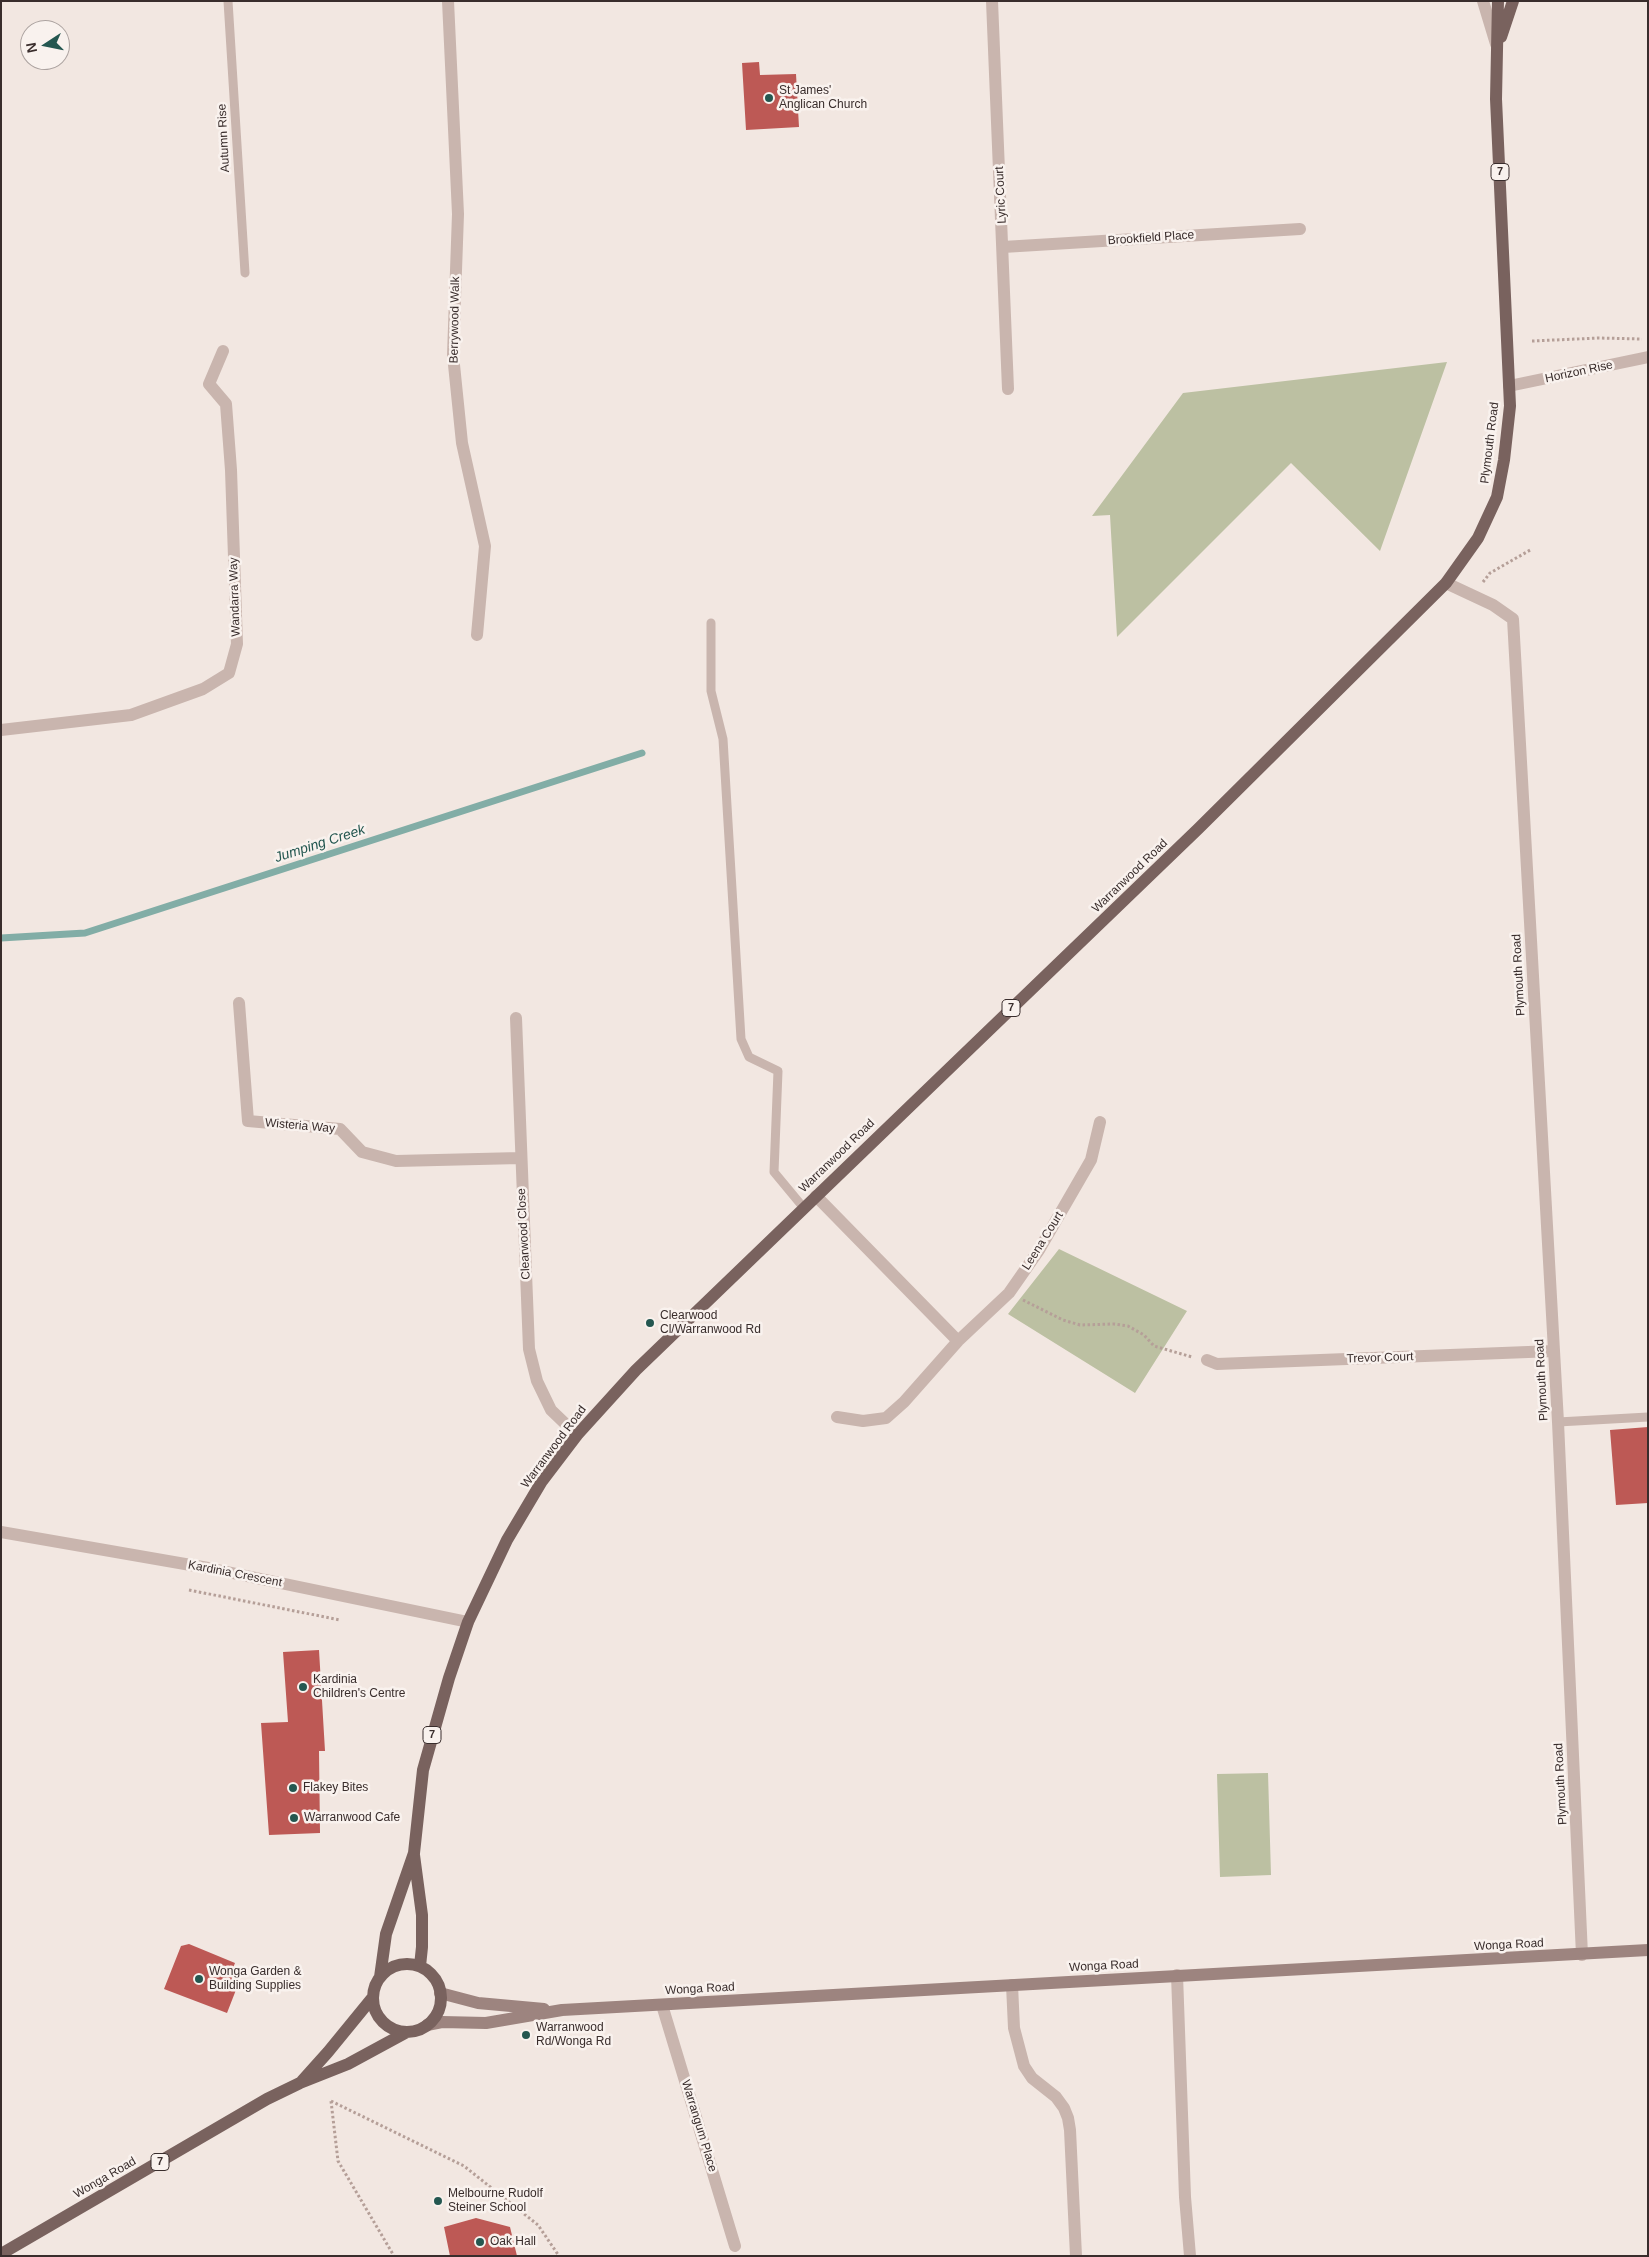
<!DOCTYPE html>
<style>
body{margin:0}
#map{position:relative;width:1649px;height:2257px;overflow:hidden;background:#f2e7e1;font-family:Helvetica,sans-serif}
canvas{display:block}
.frame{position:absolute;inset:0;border:2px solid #392d2c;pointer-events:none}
.north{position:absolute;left:20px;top:20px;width:50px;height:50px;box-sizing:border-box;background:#f9f2ee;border:1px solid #aca3a0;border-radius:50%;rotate:259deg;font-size:14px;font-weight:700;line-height:20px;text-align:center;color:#392d2c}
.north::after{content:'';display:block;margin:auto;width:18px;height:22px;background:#245750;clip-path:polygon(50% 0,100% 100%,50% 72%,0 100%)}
</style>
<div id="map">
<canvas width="1649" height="2257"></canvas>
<div class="frame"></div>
<div class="north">N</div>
</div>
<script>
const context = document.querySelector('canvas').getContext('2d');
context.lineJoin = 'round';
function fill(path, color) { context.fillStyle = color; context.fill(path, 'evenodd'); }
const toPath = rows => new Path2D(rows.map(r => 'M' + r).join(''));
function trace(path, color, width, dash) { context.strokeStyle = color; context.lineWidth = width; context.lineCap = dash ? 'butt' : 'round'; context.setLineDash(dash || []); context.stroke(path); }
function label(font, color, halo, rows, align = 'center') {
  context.font = font + ' Helvetica,sans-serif'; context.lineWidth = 5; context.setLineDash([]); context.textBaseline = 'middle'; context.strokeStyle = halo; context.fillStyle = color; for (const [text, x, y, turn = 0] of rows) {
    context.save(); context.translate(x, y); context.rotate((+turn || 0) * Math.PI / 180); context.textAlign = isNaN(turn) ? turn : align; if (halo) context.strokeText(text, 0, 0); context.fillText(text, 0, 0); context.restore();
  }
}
const green = toPath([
 [1447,362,1380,551,1291,463,1117,637,1110,515,1092,516,1183,393],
 [1059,1249,1187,1311,1135,1393,1008,1314],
 [1268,1773,1271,1875,1220,1877,1217,1774]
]);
const stream = toPath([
 [1,938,85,933,642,753]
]);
const building = toPath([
 [759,62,760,75,796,74,799,127,746,130,742,63],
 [1648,1427,1648,1503,1616,1505,1610,1430],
 [319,1650,325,1751,319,1751,320,1833,269,1835,261,1723,288,1722,283,1652],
 [189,1944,235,1963,231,1973,241,1977,227,2013,164,1989,181,1946],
 [476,2218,510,2227,517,2256,450,2256,444,2227]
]);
const path = toPath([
 [1532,341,1599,338,1642,339],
 [1483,582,1490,573,1532,549],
 [1023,1300,1063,1320,1080,1325,1114,1324,1128,1326,1144,1335,1154,1346,1192,1357],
 [189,1590,340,1620],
 [331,2101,464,2166,538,2225,559,2256],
 [331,2101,338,2161,394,2256]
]);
const lane = toPath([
 [228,1,245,273],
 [711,623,711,691,723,739,741,1039,749,1057,778,1071,774,1172,803,1207],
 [1558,1422,1648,1417]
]);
const street = toPath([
 [448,1,458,214,453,355,462,443,485,546,477,635],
 [992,1,1008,389],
 [1483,1,1496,44],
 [1003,247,1300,229],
 [1509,386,1648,357],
 [1446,583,1493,605,1513,619,1558,1422,1582,1955],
 [1,730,131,715,203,689,229,673,237,644,231,470,226,404,209,384,223,351],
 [239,1003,248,1121,340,1129,362,1152,396,1161,520,1158],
 [516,1018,529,1349,537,1381,551,1410,577,1435],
 [816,1196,958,1341],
 [1207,1360,1217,1364,1554,1351],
 [837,1417,863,1421,886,1418,904,1402,958,1341,1009,1293,1039,1250,1091,1160,1100,1122],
 [1,1532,208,1568,468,1622],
 [1177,1975,1185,2197,1190,2256],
 [1012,1985,1014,2028,1024,2066,1032,2078,1056,2097,1064,2108,1068,2118,1070,2130,1076,2256],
 [662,2005,735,2246]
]);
const secondary = toPath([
 [440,1993,478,2003,544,2009],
 [427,2025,442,2022,486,2023,562,2010,1648,1950]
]);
const primary = toPath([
 [1501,37,1513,1],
 [414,1855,422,1915,422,1947,420,1966],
 '373 1998a34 34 0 1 1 68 0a34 34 0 1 1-68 0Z',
 [380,1977,386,1934,414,1853,423,1770,449,1678,468,1622,507,1540,542,1481,577,1435,636,1370,1198,829,1446,583,1478,538,1497,497,1504,460,1510,406,1496,99,1498,1],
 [302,2081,328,2052,373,1997],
 [1,2254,267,2099,300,2083,348,2064,407,2032]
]);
const markers = [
 [769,98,5,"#245750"],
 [650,1323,5,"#245750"],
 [303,1687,5,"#245750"],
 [293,1788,5,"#245750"],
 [294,1818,5,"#245750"],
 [199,1979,5,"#245750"],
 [526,2035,5,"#245750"],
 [438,2201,5,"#245750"],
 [480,2242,5,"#245750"]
];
const shields = [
 [1500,172,18],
 [1011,1008,18],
 [432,1735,18],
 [160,2162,18]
];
const shieldNames = [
 ["7",1500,172],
 ["7",1011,1008],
 ["7",432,1735],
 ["7",160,2162]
];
const poiNames = [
 ["St James'",779,91],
 ["Anglican Church",779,105],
 ["Clearwood",660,1316],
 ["Cl/Warranwood Rd",660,1330],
 ["Kardinia",313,1680],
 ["Children's Centre",313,1694],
 ["Flakey Bites",303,1788],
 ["Warranwood Cafe",304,1818],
 ["Wonga Garden &",209,1972],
 ["Building Supplies",209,1986],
 ["Warranwood",536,2028],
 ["Rd/Wonga Rd",536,2042],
 ["Melbourne Rudolf",448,2194],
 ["Steiner School",448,2208],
 ["Oak Hall",490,2242]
];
const streetNames = [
 ["Autumn Rise",224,138,-93],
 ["Lyric Court",1001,195,-93],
 ["Brookfield Place",1151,238,-4],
 ["Berrywood Walk",455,320,-89],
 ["Horizon Rise",1579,372,-12],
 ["Plymouth Road",1490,443,-83],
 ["Wandarra Way",235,597,-92],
 ["Warranwood Road",1130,876,-44],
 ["Plymouth Road",1519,975,-93],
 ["Wisteria Way",300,1126,5],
 ["Warranwood Road",837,1156,-44],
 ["Clearwood Close",524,1234,-93],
 ["Leena Court",1043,1241,-58],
 ["Trevor Court",1380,1358,-2],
 ["Plymouth Road",1542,1380,-93],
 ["Warranwood Road",554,1447,-53],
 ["Kardinia Crescent",235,1574,11],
 ["Plymouth Road",1561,1784,-93],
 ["Wonga Road",1509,1945,-3],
 ["Wonga Road",1104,1966,-3],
 ["Wonga Road",700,1989,-3],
 ["Warrangum Place",699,2126,73],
 ["Wonga Road",105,2178,-30]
];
const waterNames = [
 ["Jumping Creek",320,844,-18]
];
fill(green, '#bcc0a2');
trace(stream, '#82ada6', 7);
fill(building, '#bd5955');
trace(path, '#b59f98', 3, [2.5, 2.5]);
trace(lane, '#c9b5ae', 9);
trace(street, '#c9b5ae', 12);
trace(secondary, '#9d847f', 12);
trace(primary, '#79625e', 12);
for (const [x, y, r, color] of markers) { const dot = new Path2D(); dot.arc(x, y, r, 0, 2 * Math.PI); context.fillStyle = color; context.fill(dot); trace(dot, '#f9f2ee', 2); }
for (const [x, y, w] of shields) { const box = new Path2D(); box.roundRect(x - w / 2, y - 8.5, w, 17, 4); context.fillStyle = '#f9f2ee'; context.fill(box); trace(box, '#392d2c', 1); }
label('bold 11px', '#392d2c', null, shieldNames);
label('12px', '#392d2c', '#f9f2ee', poiNames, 'left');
label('12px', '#392d2c', '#f9f2ee', streetNames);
label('italic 14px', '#245750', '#f9f2ee', waterNames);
</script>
